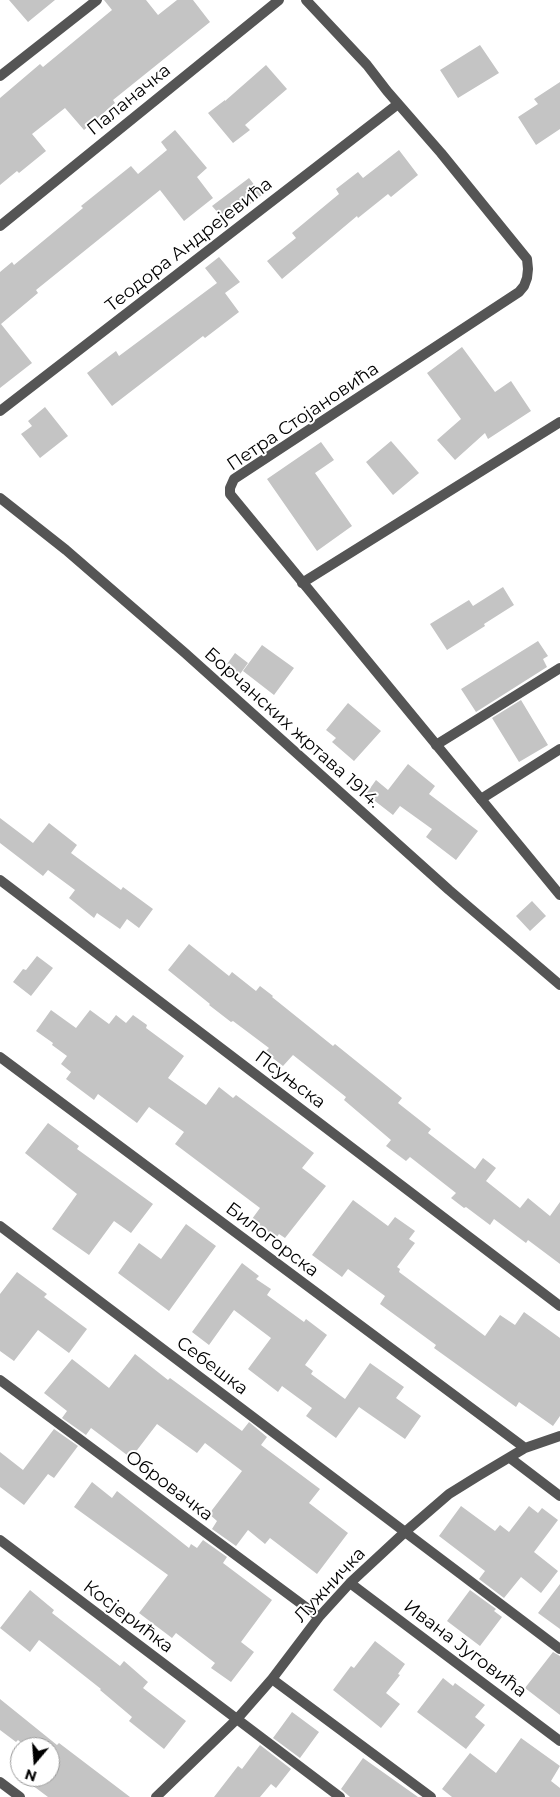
<!DOCTYPE html>
<meta charset="utf-8">
<style>
body{margin:0}
#map{position:relative;width:560px;height:1797px;overflow:hidden;background:#fff;font-family:Montserrat,sans-serif}
canvas{display:block}
.north{position:absolute;left:10px;top:1737px;width:50px;height:50px;box-sizing:border-box;background:#fff;border:1px solid #999;border-radius:50%;rotate:198deg;font-size:14px;font-weight:700;line-height:20px;text-align:center;color:#000}
.north::after{content:'';display:block;margin:auto;width:18px;height:22px;background:#000;clip-path:polygon(50% 0,100% 100%,50% 72%,0 100%)}
</style>
<div id="map">
<canvas width="560" height="1797"></canvas>
<div class="north">N</div>
</div>
<script>
const context = document.querySelector('canvas').getContext('2d');
context.lineJoin = 'round';
function fill(path, color) { context.fillStyle = color; context.fill(path, 'evenodd'); }
const toPath = rows => new Path2D(rows.map(r => 'M' + r).join(''));
function trace(path, color, width, dash) { context.strokeStyle = color; context.lineWidth = width; context.lineCap = dash ? 'butt' : 'round'; context.setLineDash(dash || []); context.stroke(path); }
function label(font, color, halo, rows, align = 'center') {
  context.font = font + ' Montserrat,sans-serif'; context.lineWidth = 4; context.setLineDash([]); context.textBaseline = 'middle'; context.strokeStyle = halo; context.fillStyle = color; for (const [text, x, y, turn = 0] of rows) {
    context.save(); context.translate(x, y); context.rotate((+turn || 0) * Math.PI / 180); context.textAlign = isNaN(turn) ? turn : align; if (halo) context.strokeText(text, 0, 0); context.fillText(text, 0, 0); context.restore();
  }
}
const building = toPath([
 [9,0,55,0,28,22],
 [104,0,146,0,158,15,177,0,193,0,210,22,113,100,115,103,84,130,65,108,32,134,46,151,19,173,17,171,0,185,0,98,40,64,43,67,112,10],
 [480,45,499,73,458,98,440,70],
 [266,65,287,89,245,125,250,130,233,143,208,113,225,100,225,101],
 [560,82,560,129,536,145,518,117,538,104,534,99],
 [175,130,207,168,197,177,213,198,184,221,160,190,36,290,38,293,1,324,32,363,0,388,0,272,12,262,14,265,83,208,81,206,131,166,138,174,167,150,161,142],
 [399,150,418,175,391,197,388,194,358,218,357,216,282,279,267,261,296,238,292,233,339,194,336,189,358,172,363,178],
 [249,178,262,195,226,222,212,206],
 [219,257,240,282,225,293,239,312,205,338,203,336,112,406,87,373,116,351,119,356,217,283,205,268],
 [462,347,495,392,511,381,531,411,488,439,485,433,455,460,437,440,461,419,427,373],
 [45,407,68,436,40,458,21,434,32,426,28,421],
 [391,441,419,473,393,495,366,462],
 [321,442,334,460,315,473,352,526,317,551,267,479],
 [503,587,514,605,484,624,485,626,447,650,430,624,469,600,473,606],
 [538,641,548,656,543,659,547,667,476,712,461,689],
 [262,645,294,668,274,695,243,671],
 [235,653,248,663,235,681,222,671],
 [521,700,548,745,519,762,492,718],
 [348,703,381,731,354,761,332,742,336,738,326,730],
 [408,764,435,786,429,794,478,831,456,860,426,837,432,829,400,806,393,815,366,794,376,780,388,790],
 [0,818,33,843,49,823,77,845,71,853,121,890,123,887,153,909,139,928,127,919,120,929,97,913,94,918,69,898,75,890,48,870,43,876,0,843],
 [532,901,546,916,530,931,516,916],
 [189,944,229,976,232,972,256,991,260,986,273,996,272,997,333,1046,335,1044,402,1098,398,1103,431,1129,428,1133,475,1169,483,1158,496,1168,486,1181,520,1208,528,1198,550,1216,560,1202,560,1264,528,1240,526,1243,494,1219,490,1225,466,1207,464,1208,451,1198,456,1193,410,1157,406,1161,386,1146,391,1140,344,1100,346,1097,293,1055,283,1066,265,1052,269,1048,233,1021,231,1022,209,1005,210,1004,168,970],
 [37,956,53,968,31,996,13,982,23,969,26,970],
 [51,1010,76,1028,90,1010,109,1024,116,1015,126,1023,133,1015,147,1025,146,1028,184,1056,168,1078,206,1105,219,1087,233,1098,236,1095,314,1153,302,1168,326,1186,285,1238,279,1234,276,1238,252,1219,260,1208,175,1144,184,1132,149,1107,137,1123,98,1094,94,1100,66,1079,71,1072,61,1064,67,1056,52,1045,53,1043,36,1031],
 [48,1123,79,1146,77,1149,153,1204,131,1233,114,1221,89,1255,52,1229,77,1194,25,1153],
 [353,1200,388,1226,395,1217,415,1231,409,1239,415,1243,397,1267,400,1269,399,1272,485,1336,500,1315,515,1325,524,1312,560,1338,560,1416,553,1426,519,1402,516,1407,434,1348,436,1345,380,1304,385,1296,348,1269,342,1277,312,1255],
 [186,1224,216,1246,169,1311,118,1273,139,1243,161,1259],
 [242,1263,259,1276,256,1279,271,1289,267,1295,304,1322,306,1319,327,1335,305,1365,313,1371,311,1374,345,1399,370,1363,404,1387,396,1398,421,1416,405,1439,359,1407,336,1438,306,1416,312,1408,282,1386,278,1392,248,1369,271,1338,234,1310,209,1345,192,1332],
 [17,1272,47,1294,44,1297,87,1329,69,1353,38,1330,14,1361,0,1351,0,1294],
 [135,1354,168,1380,170,1378,242,1431,249,1422,267,1437,261,1445,320,1489,309,1503,348,1533,317,1574,270,1538,265,1544,248,1530,236,1546,212,1529,217,1521,209,1514,242,1471,205,1443,197,1453,157,1424,131,1458,91,1428,86,1435,62,1418,67,1411,44,1393,72,1359,109,1388],
 [54,1429,78,1446,54,1478,48,1474,24,1505,0,1487,0,1452,23,1470],
 [92,1482,112,1498,117,1491,189,1548,191,1544,197,1548,203,1540,227,1557,223,1563,272,1600,241,1642,254,1652,231,1682,211,1668,215,1663,176,1633,172,1638,139,1613,168,1575,74,1507],
 [461,1506,495,1531,500,1525,509,1532,529,1506,538,1513,542,1508,558,1520,534,1552,558,1571,541,1593,521,1577,504,1598,479,1579,485,1571,439,1536],
 [560,1584,560,1629,538,1613],
 [30,1590,54,1610,52,1613,120,1666,124,1661,148,1682,143,1688,186,1721,164,1749,129,1721,132,1717,100,1690,101,1689,39,1640,30,1652,0,1628],
 [470,1590,496,1609,494,1611,502,1617,480,1646,447,1621],
 [375,1641,405,1664,398,1674,400,1675,386,1693,400,1704,381,1728,333,1690,351,1666,354,1668],
 [553,1652,560,1656,560,1715,525,1688],
 [443,1678,453,1686,455,1683,485,1705,475,1717,485,1725,466,1749,417,1712],
 [0,1699,57,1745,59,1743,130,1797,48,1797,28,1782,32,1777,50,1777,50,1754,55,1747,26,1747,18,1740,16,1742,0,1730],
 [292,1712,319,1732,300,1758,273,1738],
 [521,1738,560,1766,551,1781,560,1788,560,1797,452,1797,442,1789,470,1753,496,1773],
 [260,1745,291,1769,276,1788,271,1784,260,1797,214,1797,238,1766,242,1769],
 [363,1758,418,1797,350,1797,341,1789]
]);
const lane = toPath([
 [302,583,560,422],
 [436,745,560,668],
 [481,799,560,749]
]);
const street = toPath([
 [306,0,367,65,387,91,441,153,527,259,528,269,527,278,524,286,519,292,234,479,230,488,230,494,560,895],
 [0,76,97,0],
 [0,226,279,0],
 [0,411,398,104],
 [0,498,66,550,185,653,449,890,560,985],
 [0,880,560,1306],
 [0,1057,525,1448],
 [0,1226,560,1649],
 [0,1380,319,1617],
 [510,1458,560,1496],
 [0,1540,340,1797],
 [350,1583,560,1741],
 [272,1679,431,1797],
 [0,1782,20,1797],
 [156,1797,237,1719,272,1679,319,1617,350,1583,405,1532,449,1494,478,1476,525,1448,560,1436]
]);
const streetNames = [
 ["Паланачка",129,100,-39],
 ["Теодора Андрејевића",189,245,-38],
 ["Петра Стојановића",303,417,-34],
 ["Борчанских жртава 1914.",292,728,42],
 ["Псуњска",290,1080,37],
 ["Билогорска",272,1240,37],
 ["Себешка",212,1366,37],
 ["Обровачка",169,1486,37],
 ["Лужничка",330,1585,-47],
 ["Косјерићка",128,1617,37],
 ["Ивана Југовића",465,1649,37]
];
fill(building, '#c4c4c4');
trace(lane, '#555', 10);
trace(street, '#555', 10);
label('18px', '#000', '#fff', streetNames);
</script>
